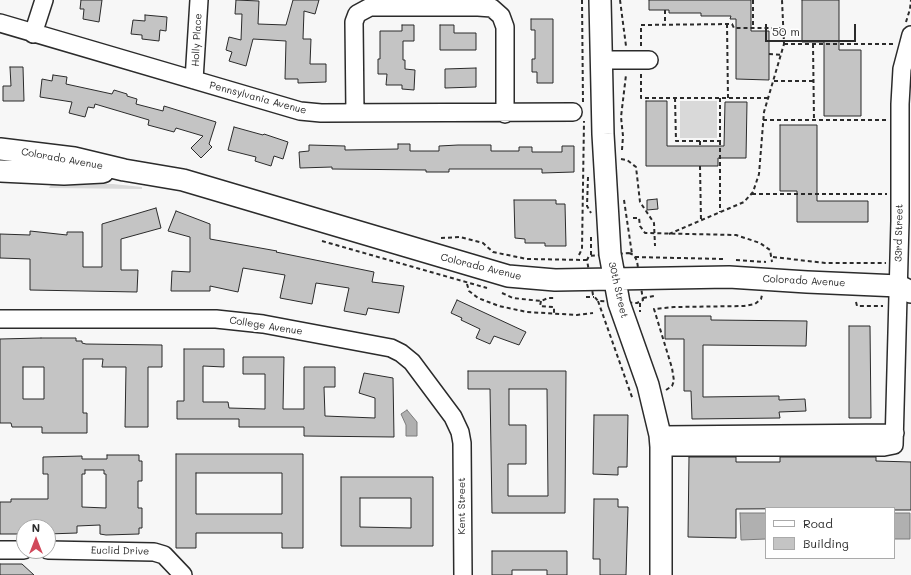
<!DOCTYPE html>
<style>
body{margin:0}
#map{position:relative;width:911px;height:575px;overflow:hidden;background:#f7f7f7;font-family:Mali,sans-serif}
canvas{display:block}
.legend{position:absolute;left:765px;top:507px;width:130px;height:52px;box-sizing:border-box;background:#fff;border:1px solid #aaa;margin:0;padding:5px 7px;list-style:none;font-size:12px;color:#2b2b2b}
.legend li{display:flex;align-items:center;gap:8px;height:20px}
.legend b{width:20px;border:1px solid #aaa}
.north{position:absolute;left:16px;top:519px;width:40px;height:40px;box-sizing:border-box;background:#fff;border:1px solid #aaa;border-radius:50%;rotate:0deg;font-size:11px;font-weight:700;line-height:16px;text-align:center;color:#2b2b2b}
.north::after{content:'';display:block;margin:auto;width:14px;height:18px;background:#d1495b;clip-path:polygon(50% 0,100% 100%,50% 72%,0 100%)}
.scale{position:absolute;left:765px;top:24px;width:91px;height:18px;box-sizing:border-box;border:2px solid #2b2b2b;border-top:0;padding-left:5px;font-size:12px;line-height:14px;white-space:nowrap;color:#2b2b2b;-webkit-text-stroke:3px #fff;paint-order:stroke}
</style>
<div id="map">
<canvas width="911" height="575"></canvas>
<ul class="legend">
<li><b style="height:5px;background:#fff"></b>Road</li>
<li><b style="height:11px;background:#c4c4c4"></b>Building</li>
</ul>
<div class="north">N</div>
<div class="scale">50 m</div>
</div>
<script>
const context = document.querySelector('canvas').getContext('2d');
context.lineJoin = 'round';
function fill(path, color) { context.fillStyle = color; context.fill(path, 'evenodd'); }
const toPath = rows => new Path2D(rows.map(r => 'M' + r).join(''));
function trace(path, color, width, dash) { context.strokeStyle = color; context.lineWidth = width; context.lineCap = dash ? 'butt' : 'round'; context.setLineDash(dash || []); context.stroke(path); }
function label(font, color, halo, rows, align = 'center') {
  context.font = font + ' Mali,sans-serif'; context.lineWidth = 4; context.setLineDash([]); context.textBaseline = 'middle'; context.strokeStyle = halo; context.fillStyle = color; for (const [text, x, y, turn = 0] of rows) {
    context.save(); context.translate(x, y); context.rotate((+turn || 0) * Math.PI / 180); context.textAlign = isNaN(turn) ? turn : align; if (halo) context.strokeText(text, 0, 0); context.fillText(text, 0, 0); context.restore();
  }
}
const green = toPath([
 [680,101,717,101,717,138,680,138],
 [52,183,113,184,142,187,142,189,49,188]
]);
const water = toPath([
 [407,410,417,422,417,436,406,436,406,425,401,414,407,410],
 [740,513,766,513,766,539,741,540,740,513],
 [894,513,910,513,910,539,894,539,894,513]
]);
const building = toPath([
 [81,0,102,0,99,22,83,19,84,9,80,9,81,0],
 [236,0,259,1,258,24,286,25,293,0,319,0,315,14,304,11,303,39,311,39,310,64,326,64,326,82,298,83,298,79,285,79,286,41,253,39,246,66,229,61,232,52,226,50,229,37,241,40,242,14,235,14,236,0],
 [649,0,751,0,751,31,769,31,769,80,736,79,736,19,730,19,731,16,701,16,701,13,669,13,669,10,649,10,649,0],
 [802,0,839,0,839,50,861,50,861,116,824,116,824,42,802,42,802,0],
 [145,15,167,17,166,31,160,30,159,41,142,39,142,35,131,34,133,20,145,21,145,15],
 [531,19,553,19,553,83,537,83,537,72,532,72,532,59,535,59,535,30,531,30,531,19],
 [402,25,414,25,414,41,403,41,403,60,405,60,405,69,415,70,414,90,402,89,402,85,386,85,387,74,378,74,378,59,380,59,380,31,402,31,402,25],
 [440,25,454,25,454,33,476,33,476,50,440,50,440,25],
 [10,67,23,67,24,101,3,101,3,86,11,86,10,67],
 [476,68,476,87,445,88,445,69,476,68],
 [53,75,67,77,66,84,112,94,114,90,127,94,127,96,137,99,136,104,163,111,164,106,216,122,209,144,212,147,201,158,191,148,203,136,176,128,174,132,148,125,149,120,95,104,94,108,88,107,85,117,69,113,72,102,40,97,42,79,52,81,53,75],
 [646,101,667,101,667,146,724,146,725,102,747,102,746,158,718,158,718,166,646,166,646,101],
 [780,125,817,125,817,201,868,201,868,222,797,222,797,191,780,191,780,125],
 [234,127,263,135,264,134,288,142,283,159,274,156,271,166,255,161,256,157,228,150,234,127],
 [398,144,410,144,410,151,439,151,439,146,458,145,491,145,491,151,519,151,519,147,532,147,532,152,562,152,562,146,574,146,574,172,542,173,542,169,449,169,449,172,426,172,426,170,332,169,332,167,300,168,299,152,309,151,309,145,345,146,345,150,398,149,398,144],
 [657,199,658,209,647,210,647,200,657,199],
 [514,200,556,200,556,204,565,204,566,246,545,246,545,243,525,243,525,239,515,238,514,200],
 [156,208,161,228,121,239,121,270,138,270,137,292,30,290,30,259,0,258,0,234,30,235,30,231,67,235,67,232,83,232,83,267,102,267,102,224,156,208],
 [176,211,210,224,210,239,277,251,276,252,374,272,372,282,404,286,399,313,368,308,366,315,344,311,349,288,316,283,312,304,280,298,285,275,243,268,238,292,210,286,210,291,171,291,172,271,190,272,190,237,168,231,176,211],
 [457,300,526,332,519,345,494,336,490,344,476,338,480,329,461,320,462,318,451,313,457,300],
 [665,316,711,316,711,320,807,321,806,346,703,345,703,397,779,396,779,400,805,399,806,411,779,412,780,418,692,419,691,391,684,391,684,339,665,339,665,316],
 [849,326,870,326,871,418,849,418,849,326],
 [41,338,76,338,76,341,82,341,82,343,86,344,162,345,162,367,148,367,148,427,125,427,126,367,102,367,103,359,83,359,83,413,87,413,87,433,42,433,42,427,12,427,11,423,0,423,0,339,41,338],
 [23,367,44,367,44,399,23,399,23,367],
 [184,349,224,349,224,367,203,366,203,402,228,402,229,408,265,409,265,374,243,374,243,357,284,357,283,409,304,409,304,367,335,367,335,387,324,387,325,416,375,418,375,398,359,393,364,373,393,378,394,437,304,436,304,427,239,427,239,419,177,419,177,401,184,401,184,349],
 [468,371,566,371,565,513,492,513,490,389,468,389,468,371],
 [509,389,547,389,548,496,508,496,508,464,526,464,526,425,509,425,509,389],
 [594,415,628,415,627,467,618,467,618,475,593,474,594,415],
 [176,454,303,454,303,548,282,548,282,533,196,533,196,548,176,548,176,454],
 [196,473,282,473,282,514,196,514,196,473],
 [107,455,139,455,139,461,142,461,142,481,138,481,138,508,142,508,142,528,139,528,139,534,106,535,100,534,100,525,77,526,77,533,48,534,48,527,24,527,24,532,21,532,21,534,0,534,0,502,11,502,11,499,48,499,48,474,43,474,43,457,82,456,82,459,107,459,107,455],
 [85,470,104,470,104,474,106,474,106,508,82,507,82,474,85,474,85,470],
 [689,457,736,457,736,462,780,462,780,457,876,457,876,461,911,462,911,510,894,510,894,508,736,509,736,538,688,537,689,457],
 [341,477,433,477,433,546,341,546,341,477],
 [360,498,411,498,411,528,360,527,360,498],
 [594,499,618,499,618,507,628,507,626,575,600,575,600,559,593,559,594,499],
 [492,551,567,551,567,575,547,575,547,570,512,570,512,575,492,575,492,551],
 [0,564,22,564,34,575,0,575,0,564]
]);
const path = toPath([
 [582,0,583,103],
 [620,0,626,46],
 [753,0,753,28],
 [665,10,665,24],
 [906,22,910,9,911,0],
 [727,24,728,98],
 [784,44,895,44],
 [813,44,814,120],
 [641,46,641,25,732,24,734,28,783,28],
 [769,54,782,55],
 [641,74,641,98,768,98],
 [774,81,813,81],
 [675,98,676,141,720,141,720,98],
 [763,120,886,120],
 [700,141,700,146],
 [720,141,720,212],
 [622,150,623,136,621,117,626,75],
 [621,159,627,160,636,167,640,202,654,223,655,246],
 [700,166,701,221],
 [588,177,587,206,591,213],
 [752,194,887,194],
 [624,200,632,254],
 [633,218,639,218,640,226,645,233,736,235,760,243,770,250,772,262],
 [669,234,744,202,753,192,759,174,764,112,784,44,782,0],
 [441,238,460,237,483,243,493,252,527,259,587,260],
 [322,241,487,288],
 [629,253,634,255,637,261,643,300,637,303,598,301,593,295,587,260,589,256,629,253],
 [579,255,582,249,584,121],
 [591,255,591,234],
 [635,257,724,259],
 [773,257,825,263,886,263],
 [736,260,766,262],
 [467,284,469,291,478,298,499,306,527,312,577,315,593,313],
 [502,293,513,298,541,301,548,298,556,298],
 [586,297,594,297],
 [643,298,654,296],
 [541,301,540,306,554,307,554,313],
 [598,301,633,400],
 [856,302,857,306,883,306],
 [640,303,640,312],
 [666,390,672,386,674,381,672,368,654,309,674,307,744,306,755,304,761,299,762,295]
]);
const minor = toPath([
 [0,23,300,111,321,113,573,112],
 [33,34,44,0],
 [601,60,649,60],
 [194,80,199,0],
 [355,113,354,22,357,14,370,7,478,7,492,8,501,16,505,27,505,114],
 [0,319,216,319,263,324,391,348,401,353,412,362,453,417,460,432,462,443,463,575],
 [662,435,895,433],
 [661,447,884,447,894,445,900,221,900,104,902,69,911,35],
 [0,550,24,550],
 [48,550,154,552,164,555,183,575]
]);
const major = toPath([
 [600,0,603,134,610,254,619,303,648,385,660,435,661,447,661,575],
 [0,149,74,158,124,170,183,180,508,276,555,280,729,277,807,282,899,286,911,292],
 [0,171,64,174,103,172]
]);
const streetNames = [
 ["Holly Place",197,40,-87],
 ["Pennsylvania Avenue",258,98,15],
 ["Colorado Avenue",62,159,10],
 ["33rd Street",899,233,-89],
 ["Colorado Avenue",481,267,14],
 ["Colorado Avenue",804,281,3],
 ["30th Street",618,290,77],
 ["College Avenue",266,326,9],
 ["Kent Street",462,506,-90],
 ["Euclid Drive",120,551,1]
];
fill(green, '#d9d9d9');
fill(water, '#b0b0b0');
trace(water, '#7b7b7b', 1);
fill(building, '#c4c4c4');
trace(building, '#2b2b2b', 1);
trace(minor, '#2b2b2b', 20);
trace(major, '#2b2b2b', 24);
trace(path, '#2b2b2b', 2, [4, 3]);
trace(minor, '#fff', 17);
trace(major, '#fff', 21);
label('10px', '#2b2b2b', '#fff', streetNames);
</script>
